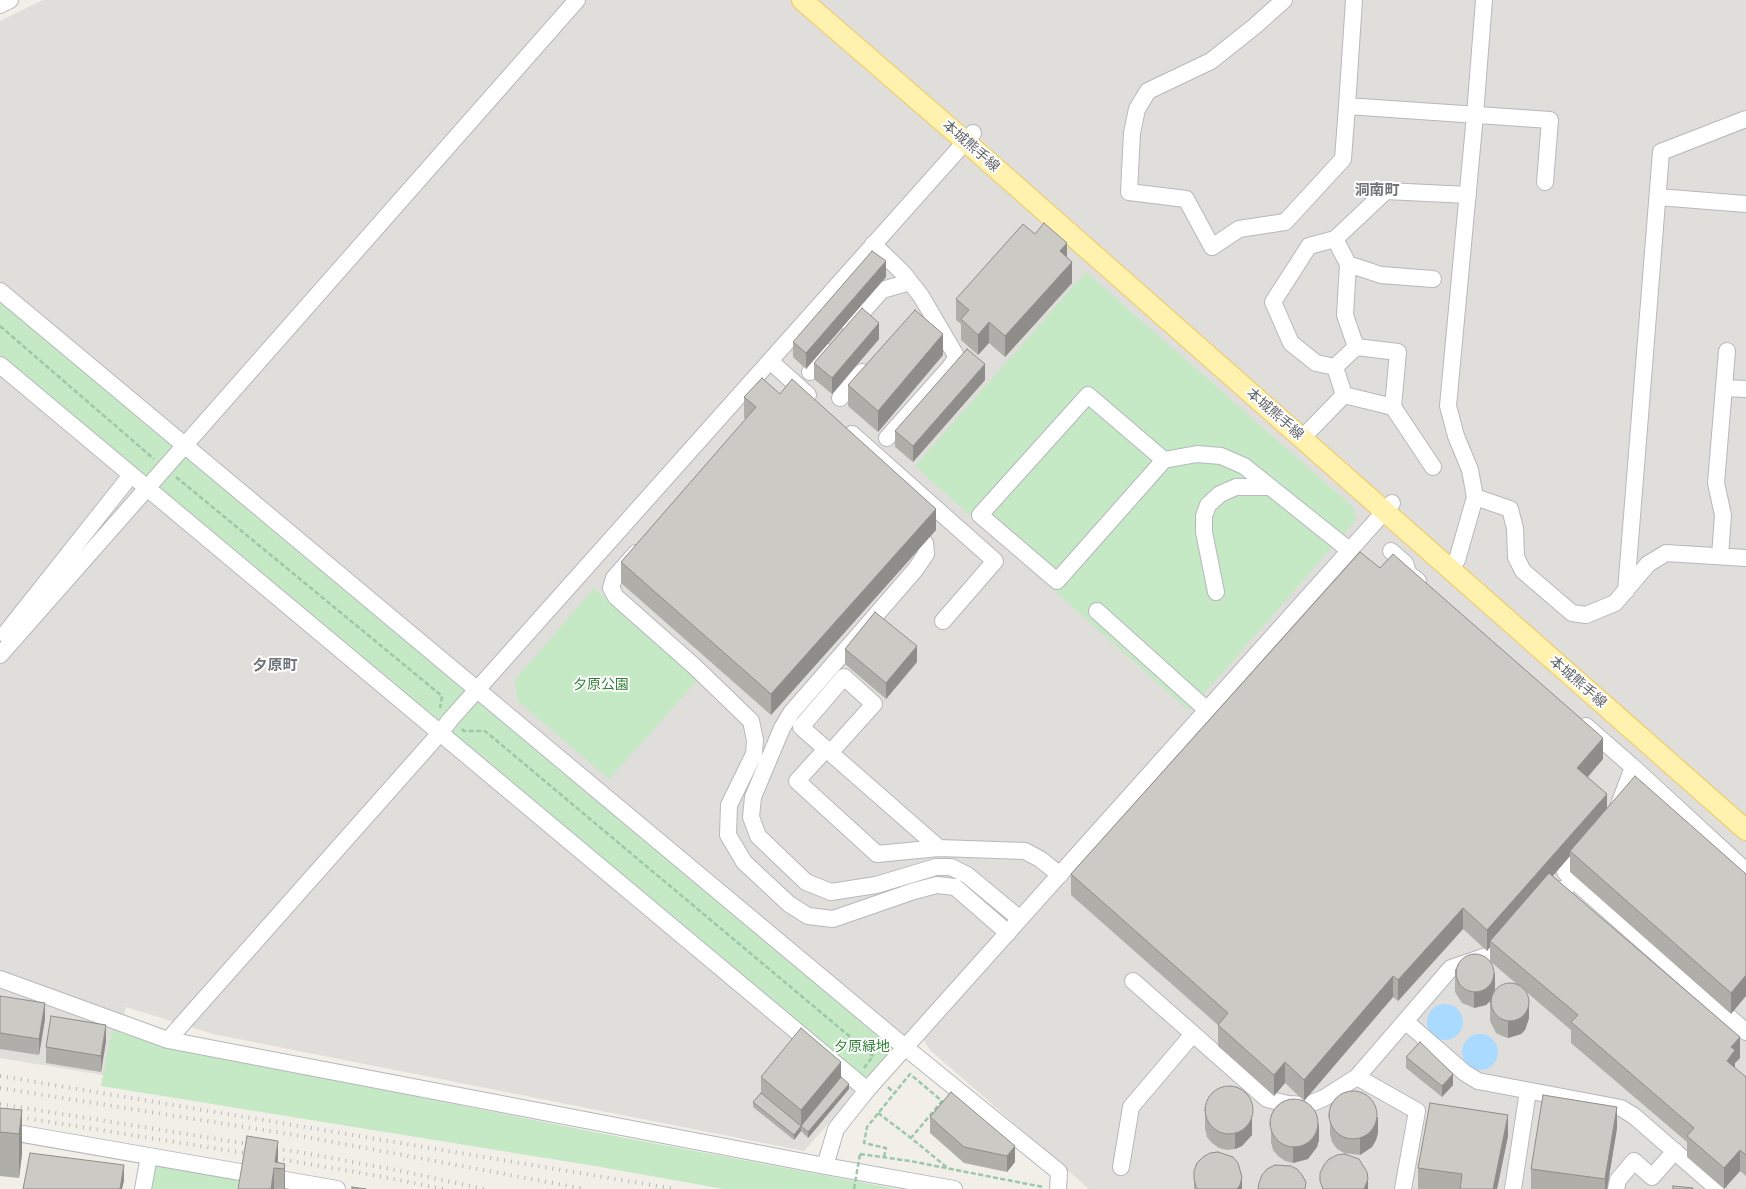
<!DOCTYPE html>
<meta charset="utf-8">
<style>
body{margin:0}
canvas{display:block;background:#f1efe8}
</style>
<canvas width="1746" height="1189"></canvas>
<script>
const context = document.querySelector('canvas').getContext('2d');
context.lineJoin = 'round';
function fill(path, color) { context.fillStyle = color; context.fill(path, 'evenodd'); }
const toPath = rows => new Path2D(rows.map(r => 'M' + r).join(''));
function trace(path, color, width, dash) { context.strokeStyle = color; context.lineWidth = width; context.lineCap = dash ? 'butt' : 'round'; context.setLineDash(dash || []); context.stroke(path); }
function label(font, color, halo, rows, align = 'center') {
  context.font = font + ' Quicksand,"Noto Sans JP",sans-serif'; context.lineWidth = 4; context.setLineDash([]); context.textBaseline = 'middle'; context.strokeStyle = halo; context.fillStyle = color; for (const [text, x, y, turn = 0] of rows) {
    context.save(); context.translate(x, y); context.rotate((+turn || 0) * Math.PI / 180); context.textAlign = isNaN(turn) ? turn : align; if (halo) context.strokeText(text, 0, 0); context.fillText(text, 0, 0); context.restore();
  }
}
const industrial = toPath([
 [43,0,1746,0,1746,1189,1089,1189,930,1050,915,1027,804,1151,213,1034,126,1007,109,1076,0,1058,0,21]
]);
const green = toPath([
 [1086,272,1353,507,1356,520,1189,711,915,466],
 [0,300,887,1039,891,1046,890,1050,868,1076,862,1076,0,355],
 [594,588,698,680,609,779,518,701,515,680],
 [112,1030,163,1046,599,1133,897,1189,724,1189,595,1166,101,1086],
 [156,1164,239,1180,237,1189,152,1189]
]);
const water = toPath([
 '1427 1022a18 18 0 1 1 36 0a18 18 0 1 1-36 0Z',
 '1462 1052a18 18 0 1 1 36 0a18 18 0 1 1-36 0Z'
]);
const path = toPath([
 [0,326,154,459],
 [176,477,442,696,440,708],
 [462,729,464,731,485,731,873,1056,864,1068],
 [888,1087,894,1093],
 [878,1113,911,1138],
 [860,1154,910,1161,1043,1187],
 [884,1157,886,1148,864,1143,867,1127,910,1074,942,1101,911,1138,949,1169]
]);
const minor = toPath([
 [1284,0,1255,26,1211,61,1148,91,1137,109,1132,133,1129,192,1186,199,1212,247,1239,229,1285,222,1343,159,1347,106],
 [1354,0,1347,106,1550,120,1545,182],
 [0,5,10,0],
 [1658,197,1746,204],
 [873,244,903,273,921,296,955,354,955,360,950,367,887,438],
 [1348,264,1381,275,1433,279],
 [0,291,906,1048,1059,1172,1058,1189],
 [850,326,882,290,910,282],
 [1356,347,1345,315,1348,264,1335,239,1386,191,1468,195],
 [770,361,808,395],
 [0,365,867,1090],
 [1335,367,1316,363,1291,343,1273,302,1309,246,1335,239],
 [810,372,827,352],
 [1724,388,1746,389],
 [840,398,862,372],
 [1393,407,1433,467],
 [1310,430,1344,395,1393,407,1398,352,1356,347,1335,367,1344,395],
 [852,434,995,561,943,621],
 [1164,460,1088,395,980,515,1057,581,1164,460,1197,454,1221,456,1244,466,1349,550],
 [1475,497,1510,509,1515,528,1516,557,1523,571,1572,613,1586,615,1615,603,1648,564,1666,553,1746,558],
 [908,529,925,543,926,554,915,570,791,713,782,728,753,797,751,817,758,836,806,882,831,892,876,885,936,867,951,867,967,875,1020,919],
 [1391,551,1405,563,1408,573,1418,581],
 [636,553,614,578,611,588,616,597,694,666,751,721,755,740,754,754,729,805,728,835,744,862,789,904,808,916,833,919,914,891,937,885,955,887,1008,933],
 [1720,556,1723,515,1716,483,1727,351],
 [1457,560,1475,497,1470,470,1456,436,1448,406,1475,115,1484,0],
 [1626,591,1661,152,1746,119],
 [1216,592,1204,532,1204,516,1208,505,1220,494,1236,487,1270,487],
 [1097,611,1207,710],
 [5,634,131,475],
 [0,655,577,0],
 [1586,726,1633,767,1618,807],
 [826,749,801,727,844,677,874,704,830,753],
 [1633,767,1746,871],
 [939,848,826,749,797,781,877,854,939,848,1025,851,1040,859,1060,875],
 [1573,880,1746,1032],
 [1546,891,1548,890,1565,889,1573,880,1565,872,1584,850],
 [0,979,168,1040,825,1166,954,1189],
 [1133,981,1267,1099,1288,1104,1307,1105,1324,1098,1357,1077,1417,1111,1403,1189],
 [1405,1021,1465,1073,1478,1081,1621,1108,1634,1116,1718,1189],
 [168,1040,440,733,450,720,973,133],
 [1357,1077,1451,968,1489,955,1505,937],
 [0,1130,337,1189],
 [825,1166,836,1129,867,1090,1392,503],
 [1121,1167,1131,1107,1193,1034],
 [143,1189,149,1156],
 [1513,1189,1528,1091],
 [1616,1189,1618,1180,1634,1161,1652,1177,1675,1151]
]);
const major = toPath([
 [802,0,965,141,1746,830]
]);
const rail = toPath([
 [0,1076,675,1189],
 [0,1088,301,1136,585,1189],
 [0,1104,304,1153,401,1171,484,1189],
 [0,1114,257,1155,384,1177,443,1189]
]);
const pathBridge = toPath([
 [854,1189,860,1154]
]);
const wall = toPath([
 [1067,257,1072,283,1005,357,989,343,978,355,961,340,961,324,956,320,956,299],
 [886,277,806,369,793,357,793,342],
 [879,339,832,394,814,379,814,363],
 [943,355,878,432,848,406,848,385],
 [985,380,913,462,895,447,895,431],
 [744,397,936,530,771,715,621,583,621,562,746,419,744,418],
 [845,649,917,662,886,699,845,664],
 [1603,759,1588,777,1607,809,1746,874,1731,1014,1570,872,1570,856,1553,876,1740,1058,1735,1063,1735,1068,1746,1077,1746,1176,1740,1171,1724,1189,1687,1157,1687,1142,1571,1043,1571,1030,1524,990,1529,1018,1525,1030,1521,1034,1508,1038,1502,1036,1496,1033,1490,1021,1490,1001,1486,1005,1474,1008,1462,1003,1455,992,1455,969,1490,961,1490,947,1487,951,1463,929,1398,1001,1393,997,1304,1101,1285,1083,1274,1096,1218,1046,1218,1025,1071,895,1071,874],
 [1491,962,1518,985,1493,994,1495,989],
 [0,996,45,1019,39,1055,0,1049],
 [106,1041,101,1072,46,1063,46,1047],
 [1406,1057,1453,1085,1442,1097,1406,1068],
 [761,1077,841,1077,849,1089,808,1138,801,1131,794,1140,753,1107,753,1102,761,1093],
 [951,1092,1015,1162,1007,1172,964,1163,930,1133,930,1117],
 [0,1108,22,1110,22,1154,19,1178,0,1176],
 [1205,1113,1252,1120,1252,1135,1242,1146,1235,1149,1227,1150,1219,1148,1212,1143,1207,1137,1205,1129],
 [1330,1118,1378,1133,1376,1140,1372,1147,1360,1155,1344,1153,1337,1149,1332,1142,1330,1134],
 [1271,1126,1319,1140,1317,1147,1308,1159,1293,1163,1285,1161,1278,1156,1273,1150,1271,1142],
 [1617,1128,1607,1189,1531,1189,1531,1169],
 [1508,1136,1497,1189,1418,1189,1418,1168],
 [278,1163,285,1164,285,1189,238,1189],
 [1194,1171,1242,1189,1194,1189]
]);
const shadedWall = toPath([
 [1067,243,1067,264,1060,251],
 [886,261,886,277,806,369,806,353],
 [1072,262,1072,283,1005,357,1005,336],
 [989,322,989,343,978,355,978,335],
 [879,323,879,339,832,394,832,378],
 [943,334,943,355,878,432,878,411],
 [985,364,985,380,913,462,913,446],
 [936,509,936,530,771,715,771,694],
 [917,646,917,662,886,699,886,683],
 [1603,738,1603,759,1577,789,1577,768],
 [1607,794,1607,815,1570,851,1570,856,1494,943,1490,941,1490,947,1487,951,1487,930],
 [1463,908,1463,929,1398,1001,1398,980],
 [1495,973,1495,989,1491,1000,1486,1005,1474,1008,1474,992],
 [1746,975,1746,996,1731,1014,1731,993],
 [1393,976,1393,997,1304,1101,1304,1080],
 [1529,1002,1529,1018,1525,1030,1521,1034,1508,1038,1508,1022],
 [45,1003,45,1019,39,1055,39,1039],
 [106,1025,106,1041,101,1072,101,1056],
 [1740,1037,1740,1058,1735,1063,1735,1071,1727,1061,1731,1047],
 [841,1062,841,1083,801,1126,801,1131,794,1140,794,1135,801,1126,801,1110],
 [1285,1062,1285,1083,1274,1096,1274,1075],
 [1453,1074,1453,1085,1442,1097,1442,1086],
 [849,1084,849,1089,808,1138,808,1132],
 [1252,1104,1252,1135,1242,1146,1235,1149,1235,1133],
 [1617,1107,1617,1128,1607,1189,1605,1189,1605,1179],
 [22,1110,22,1154,19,1178,19,1134],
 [1508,1115,1508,1136,1497,1189,1493,1189],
 [1378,1117,1378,1133,1376,1140,1372,1147,1360,1155,1360,1139],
 [1319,1124,1319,1140,1317,1147,1308,1159,1293,1163,1293,1147],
 [278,1141,278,1169,275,1162],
 [1015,1146,1015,1162,1007,1172,1007,1156],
 [1740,1150,1740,1171,1724,1189,1724,1168],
 [285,1164,285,1189,284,1189,284,1169],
 [124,1165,124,1181,122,1189,120,1189],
 [274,1168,274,1189,271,1189],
 [1242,1177,1242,1189,1237,1189],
 [1368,1179,1368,1189,1364,1189]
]);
const building = toPath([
 [1044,223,1067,243,1060,251,1072,262,1005,336,989,322,978,335,961,319,969,310,956,299,1023,224,1035,234,1044,223],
 [872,251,886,261,806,353,793,342,872,251],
 [862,308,879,323,832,378,814,363,862,308],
 [915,310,943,334,878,411,848,385,915,310],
 [967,349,985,364,913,446,895,431,967,349],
 [762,378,780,394,792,379,936,509,771,694,621,562,756,407,744,397,762,378],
 [1360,552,1380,568,1393,554,1603,738,1577,768,1607,794,1487,930,1463,908,1398,980,1393,976,1304,1080,1285,1062,1274,1075,1218,1025,1228,1013,1071,874,1360,552],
 [875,612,917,646,886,683,845,649,875,612],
 [1635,776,1746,874,1746,975,1731,993,1570,851,1635,776],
 [1549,873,1740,1037,1731,1047,1735,1050,1727,1061,1746,1077,1746,1155,1740,1150,1724,1168,1687,1136,1694,1128,1571,1022,1578,1015,1490,941,1549,873],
 '1456 973a19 19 0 1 1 38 0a19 19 0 1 1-38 0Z',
 '1491 1002a19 19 0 1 1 38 0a19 19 0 1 1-38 0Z',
 [0,996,45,1003,39,1039,0,1033,0,996],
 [51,1016,106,1025,101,1056,46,1047,51,1016],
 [801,1028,841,1062,801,1110,761,1077,801,1028],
 [1420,1042,1453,1074,1442,1086,1406,1057,1420,1042],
 [841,1077,849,1084,808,1132,801,1126,841,1077],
 '1205 1110a24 24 0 1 1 48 0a24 24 0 1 1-48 0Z',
 '1329 1115a24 24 0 1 1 48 0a24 24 0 1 1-48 0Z',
 [951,1092,1015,1146,1007,1156,964,1147,930,1117,951,1092],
 [761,1093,801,1126,794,1135,753,1102,761,1093],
 [1543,1095,1617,1107,1605,1179,1531,1169,1543,1095],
 '1270 1123a24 24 0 1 1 48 0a24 24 0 1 1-48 0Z',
 [1430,1103,1508,1115,1493,1189,1460,1189,1462,1174,1418,1168,1430,1103],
 [0,1108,22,1110,19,1134,0,1132,0,1108],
 [247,1136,278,1141,275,1162,285,1164,284,1169,274,1168,271,1189,238,1189,247,1136],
 [1218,1152,1233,1157,1238,1163,1242,1177,1240,1185,1237,1189,1198,1189,1196,1187,1194,1179,1194,1171,1197,1163,1203,1157,1210,1153,1218,1152],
 [30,1153,124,1165,120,1189,23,1189,30,1153],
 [1345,1154,1359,1159,1367,1172,1368,1179,1364,1189,1323,1189,1320,1181,1320,1173,1324,1165,1329,1159,1337,1155,1345,1154],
 [1275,1165,1291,1166,1297,1169,1302,1175,1306,1182,1305,1189,1258,1189,1259,1183,1262,1175,1267,1169,1275,1165],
 [1673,1186,1693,1188,1693,1189,1673,1189,1673,1186],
 [352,1187,366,1189,352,1189,352,1187]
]);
const streetNames = [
 ["本城熊手線",971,146,41],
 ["本城熊手線",1275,414,41],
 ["本城熊手線",1578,682,41]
];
const parkNames = [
 ["夕原公園",601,685],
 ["夕原緑地",862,1047]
];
const neighbourhoodNames = [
 ["洞南町",1377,190],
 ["夕原町",275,665]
];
fill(industrial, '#e0deda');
fill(green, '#c5e8c5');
fill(water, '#aadaff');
trace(minor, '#b5b8bc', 18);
trace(major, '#f2c960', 22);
trace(path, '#9cc7a9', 2.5, [5, 2.5]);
trace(minor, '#fff', 16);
trace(major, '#fff2af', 20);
trace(rail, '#b6b7b8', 4, [1, 6]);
trace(pathBridge, '#9cc7a9', 2.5, [5, 2.5]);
fill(wall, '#afaea9');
fill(shadedWall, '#8f8d8a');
fill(building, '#cccac5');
trace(building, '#8f8d8a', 1);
label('14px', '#5f6368', '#fff', streetNames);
label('14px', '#348238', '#fff', parkNames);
label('bold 15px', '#70757a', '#fff', neighbourhoodNames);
</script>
